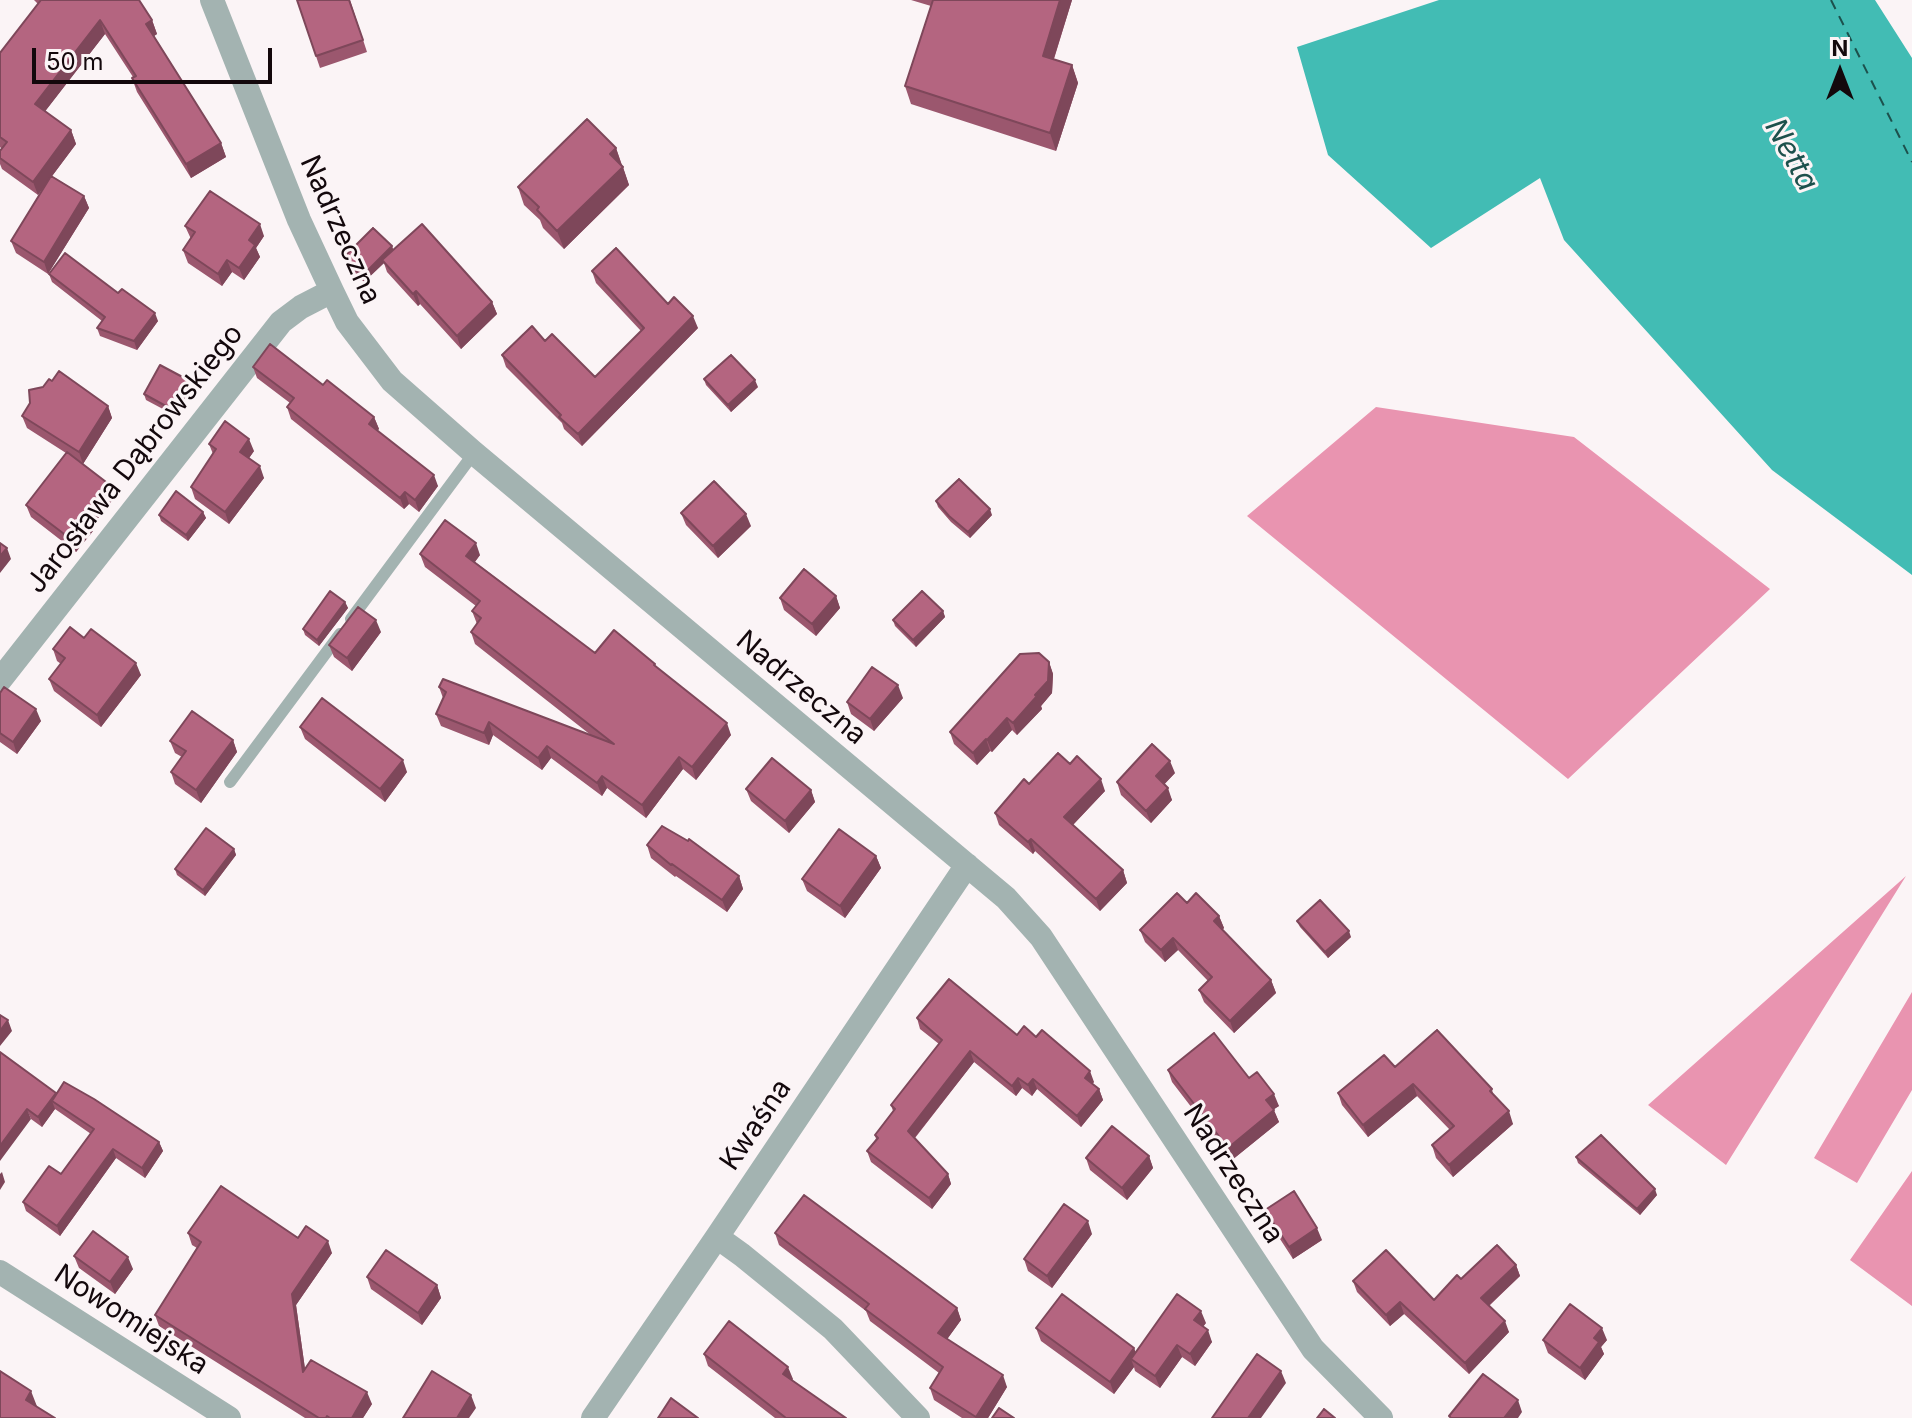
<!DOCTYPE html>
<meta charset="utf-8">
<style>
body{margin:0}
#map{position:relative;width:1912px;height:1418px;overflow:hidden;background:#fbf4f6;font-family:Inter,sans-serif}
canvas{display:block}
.north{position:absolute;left:1800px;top:32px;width:80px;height:80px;-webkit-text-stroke:6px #fbf4f6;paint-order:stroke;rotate:0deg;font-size:22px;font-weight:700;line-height:32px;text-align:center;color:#13080c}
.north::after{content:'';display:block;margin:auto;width:28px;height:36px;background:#13080c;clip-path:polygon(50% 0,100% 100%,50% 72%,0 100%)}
.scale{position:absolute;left:32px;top:48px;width:240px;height:36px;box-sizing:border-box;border:4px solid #13080c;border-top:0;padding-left:10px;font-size:24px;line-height:28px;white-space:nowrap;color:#13080c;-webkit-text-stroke:6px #fbf4f6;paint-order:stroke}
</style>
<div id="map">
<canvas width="1912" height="1418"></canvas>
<div class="north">N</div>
<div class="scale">50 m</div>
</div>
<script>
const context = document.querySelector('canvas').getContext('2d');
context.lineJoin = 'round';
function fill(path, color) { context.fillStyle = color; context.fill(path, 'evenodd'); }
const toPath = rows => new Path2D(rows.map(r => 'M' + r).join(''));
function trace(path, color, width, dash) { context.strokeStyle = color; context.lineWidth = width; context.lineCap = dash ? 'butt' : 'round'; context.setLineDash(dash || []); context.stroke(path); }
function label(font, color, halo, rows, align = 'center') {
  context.font = font + ' Inter,sans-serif'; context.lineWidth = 6; context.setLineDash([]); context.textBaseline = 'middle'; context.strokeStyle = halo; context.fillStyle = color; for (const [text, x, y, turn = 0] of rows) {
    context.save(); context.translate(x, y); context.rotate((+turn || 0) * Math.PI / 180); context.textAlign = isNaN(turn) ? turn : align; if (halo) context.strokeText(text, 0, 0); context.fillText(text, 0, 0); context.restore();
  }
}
const forest = toPath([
 [1376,407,1574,437,1770,589,1568,779,1247,516],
 [1906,876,1726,1165,1648,1105],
 [1912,992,1912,1090,1857,1183,1814,1158],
 [1912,1171,1912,1306,1850,1260]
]);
const water = toPath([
 [1439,0,1875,0,1912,58,1912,575,1772,470,1564,240,1540,178,1431,248,1328,155,1297,47]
]);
const ferry = toPath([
 [1831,0,1912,162]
]);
const lane = toPath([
 [351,619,474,453],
 [230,782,340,634]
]);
const street = toPath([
 [212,0,299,220,332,291,347,322,392,381,474,453,1006,898,1041,937,1313,1349,1381,1418],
 [0,680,281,322,301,307,332,291],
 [717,1237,742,1255,833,1329,918,1418],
 [0,1272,229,1418],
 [593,1418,717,1237,967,865]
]);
const wall = toPath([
 [34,0,139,0,152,20,157,34,154,36,221,143,226,157,191,178,137,92,132,78,133,77,105,34,45,111,71,130,76,144,52,176,84,196,89,208,48,274,16,253,11,241,45,185,38,195,2,169,0,164,0,151,2,149,0,147,0,53,38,4],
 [297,0,350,0,367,52,320,68],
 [911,0,1072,0,1054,59,1072,65,1078,83,1056,151,911,104,905,86,931,6],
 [616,148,629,185,564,249,543,228,540,220,524,205,518,187],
 [185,226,264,236,256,248,260,257,244,280,232,272,222,286,188,263,183,250,191,239],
 [392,246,393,250,492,302,497,314,461,349,420,304,418,306,387,272,384,263,364,282,345,264,343,258],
 [592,271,668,304,698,328,582,446,564,429,562,423,506,367,502,355,545,341,595,377,641,331,596,283],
 [49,274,158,321,137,350,100,336,97,328,102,321,52,282],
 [253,367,323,385,374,417,379,429,377,430,438,486,419,512,409,504,404,509,291,419,287,407,290,403,257,378],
 [704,379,758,387,731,412,706,385],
 [190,381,192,388,176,416,146,400,144,394],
 [108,406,112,418,83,464,110,485,114,498,91,527,93,531,76,552,31,517,26,505,66,453,27,428,22,416],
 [209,444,254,451,249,458,264,478,229,524,195,499,191,487,213,454],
 [936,501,992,515,970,538,951,522,938,507],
 [203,512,206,518,188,541,161,521,159,515],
 [681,513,751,526,718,558,686,525],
 [420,554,480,555,475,562,595,653,656,667,731,735,696,780,683,769,646,818,607,788,602,796,551,758,542,770,493,735,489,745,441,726,436,714,443,698,439,687,592,736,475,644,471,632,477,624,472,611,476,606,425,567],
 [836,596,840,608,816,636,784,610,780,598],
 [345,602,348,608,319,646,305,635,303,629],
 [943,611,945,617,916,647,895,626,893,620],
 [381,632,352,671,334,657,329,645],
 [84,638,141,675,101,727,54,691,49,679,61,664,57,661,53,649],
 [1049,662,1053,674,1052,693,1041,706,1042,709,1017,735,1012,730,992,752,990,751,977,765,954,744,950,732],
 [0,693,41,721,17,754,0,742],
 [903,698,874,731,851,714,847,702],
 [300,727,407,772,385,802,305,739],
 [233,740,237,752,201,803,175,784,171,772,182,757,175,753,170,741],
 [1070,764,1105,791,1073,825,1123,870,1127,883,1100,911,1035,851,1033,854,999,825,995,813,1029,784],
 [1175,773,1164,784,1172,800,1151,823,1121,795,1117,782],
 [746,789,811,790,815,802,789,833,751,801],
 [647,845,739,876,743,889,727,912,676,876,675,877,651,858],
 [234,849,236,855,205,896,177,875,175,869],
 [876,856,881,868,845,918,807,891,802,879],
 [1187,903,1219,916,1224,928,1222,930,1271,980,1276,993,1234,1033,1204,1002,1199,990,1208,981,1178,950,1165,962,1145,942,1140,930],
 [1297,921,1351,937,1328,958,1300,927],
 [917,1018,1017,1035,1094,1082,1092,1084,1099,1089,1103,1100,1081,1127,1037,1089,1032,1096,1022,1088,1016,1096,974,1062,915,1138,948,1174,951,1184,932,1209,871,1162,867,1151,876,1139,875,1135,893,1111,891,1105,939,1044,920,1029],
 [0,1052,57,1095,159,1142,163,1151,145,1178,116,1158,60,1236,26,1211,23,1202,61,1174,91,1134,55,1109,42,1127,31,1119],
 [1395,1067,1492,1089,1493,1094,1513,1124,1453,1177,1436,1158,1432,1145,1450,1130,1417,1096,1368,1137,1342,1105,1338,1093],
 [1168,1070,1249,1078,1279,1106,1273,1109,1279,1122,1232,1160,1172,1082],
 [1149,1156,1153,1168,1127,1200,1090,1170,1086,1158],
 [1576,1157,1657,1195,1640,1215,1578,1163],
 [1265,1210,1322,1240,1293,1259,1269,1222],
 [188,1233,298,1238,332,1253,296,1305,305,1369,372,1404,363,1418,305,1418,159,1326,155,1315,197,1248,192,1245],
 [775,1233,957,1308,961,1320,947,1339,1007,1387,988,1418,962,1418,934,1400,930,1388,939,1373,870,1321,866,1311,779,1245],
 [1092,1234,1052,1288,1028,1271,1024,1259],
 [74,1256,133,1269,115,1294,79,1268],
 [1516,1265,1520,1276,1489,1306,1509,1332,1469,1374,1404,1314,1390,1326,1357,1292,1353,1281,1434,1300,1461,1279],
 [367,1277,437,1285,441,1298,422,1325,371,1289],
 [1206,1323,1203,1327,1212,1342,1195,1366,1182,1357,1160,1388,1135,1371,1134,1367,1114,1394,1041,1341,1036,1328,1134,1348,1135,1352],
 [1543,1340,1607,1340,1601,1347,1604,1354,1585,1380,1548,1353],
 [704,1354,793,1379,792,1380,846,1418,775,1418,708,1366]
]);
const shadedWall = toPath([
 [1060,0,1072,0,1049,74,1043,56],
 [100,20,105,34,40,118,35,104],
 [152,20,157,34,151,38,146,24],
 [1072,65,1078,83,1056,151,1050,133],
 [71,130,76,144,38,195,33,182],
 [221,143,226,157,191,178,186,164],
 [616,148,622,166,610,154],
 [623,167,629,185,564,249,557,231],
 [84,196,89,208,48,274,44,262],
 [260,224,264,236,256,248,260,257,244,280,239,268,249,240],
 [392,246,394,252,382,260,384,263,364,282,362,276],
 [227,260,232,272,222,286,218,274],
 [416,291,420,304,418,306,413,294],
 [492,302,497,314,461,349,457,336],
 [155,313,158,321,137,350,134,341],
 [693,316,698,328,582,446,578,434],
 [755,380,758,387,731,412,728,405],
 [190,381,192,388,176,416,173,410],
 [108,406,112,418,83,464,79,452],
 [374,417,379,429,374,435,369,424],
 [249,439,254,451,245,464,240,452],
 [260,466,264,478,229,524,225,512],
 [434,475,438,486,419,512,415,500],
 [110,485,114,498,91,527,93,531,76,552,72,540,85,516],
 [405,492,409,504,404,509,400,498],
 [990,509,992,515,970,538,968,532],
 [203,512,206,518,188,541,186,535],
 [746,514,751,526,718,558,713,546],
 [476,543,480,555,470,568,466,556],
 [7,548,11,559,0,573,0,556],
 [836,596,840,608,816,636,812,624],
 [345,602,348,608,319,646,317,640],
 [943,611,945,617,916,647,913,640],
 [376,620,381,632,352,671,347,658],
 [1049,662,1053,674,1052,693,1041,706,1042,709,1017,735,1013,723,1035,695],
 [136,663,141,675,101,727,97,715],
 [898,685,903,698,874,731,870,719],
 [36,709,41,721,17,754,13,742],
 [1007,718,1012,730,992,752,987,740],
 [489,722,493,735,489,745,484,733],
 [727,723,731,735,696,780,692,767],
 [986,739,990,751,977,765,973,753],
 [233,740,237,752,201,803,196,790],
 [547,746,551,758,542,770,538,758],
 [679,757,683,769,646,818,642,805],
 [403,760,407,772,385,802,380,789],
 [1170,761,1175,773,1160,789,1156,776],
 [602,776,607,788,602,796,597,783],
 [1101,779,1105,791,1069,829,1064,817],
 [1168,788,1172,800,1151,823,1146,811],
 [811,790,815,802,789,833,785,821],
 [1031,839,1035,851,1033,854,1028,842],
 [234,849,236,855,205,896,203,890],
 [876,856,881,868,845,918,840,906],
 [1123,870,1127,883,1100,911,1096,899],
 [739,876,743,889,727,912,722,900],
 [1219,916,1224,928,1218,934,1214,921],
 [1349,931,1351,937,1328,958,1325,952],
 [1173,938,1178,950,1165,962,1161,950],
 [1271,980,1276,993,1234,1033,1230,1021],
 [8,1020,12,1031,0,1046,0,1031],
 [970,1051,974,1062,912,1141,908,1131],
 [1090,1071,1094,1082,1088,1088,1085,1078],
 [1018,1078,1022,1088,1016,1096,1012,1086],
 [1033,1079,1037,1089,1032,1096,1028,1085],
 [1413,1084,1417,1096,1368,1137,1363,1125],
 [1099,1089,1103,1100,1081,1127,1077,1116],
 [56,1093,60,1103,52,1101,55,1109,42,1127,38,1117],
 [1274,1094,1279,1106,1270,1112,1266,1100],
 [27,1109,31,1119,0,1161,0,1146],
 [1274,1110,1279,1122,1232,1160,1228,1148],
 [1509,1111,1513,1124,1453,1177,1449,1165],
 [159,1142,163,1151,145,1178,142,1168],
 [113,1149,116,1158,60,1236,57,1226],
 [1149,1156,1153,1168,1127,1200,1122,1188],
 [2,1172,5,1182,0,1190,0,1174],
 [948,1174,951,1184,932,1209,929,1198],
 [1655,1189,1657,1195,1640,1215,1637,1209],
 [1088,1221,1092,1234,1052,1288,1047,1276],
 [1317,1228,1322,1240,1293,1259,1289,1247],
 [328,1241,332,1253,296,1305,307,1383,303,1372,292,1294],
 [128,1257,133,1269,115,1294,110,1282],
 [1516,1265,1520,1276,1485,1309,1481,1298],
 [437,1285,441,1298,422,1325,418,1313],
 [1400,1302,1404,1314,1390,1326,1386,1315],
 [957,1308,961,1320,943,1345,938,1333],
 [1201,1311,1206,1323,1198,1332,1194,1320],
 [1505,1321,1509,1332,1469,1374,1465,1363],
 [1602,1328,1607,1340,1601,1347,1604,1354,1585,1380,1580,1368,1594,1338],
 [1208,1330,1212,1342,1195,1366,1190,1354],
 [1177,1345,1182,1357,1160,1388,1155,1376],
 [1134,1348,1139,1360,1131,1359,1134,1367,1114,1394,1110,1382],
 [788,1367,793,1379,787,1386,783,1374],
 [1281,1371,1286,1383,1261,1418,1248,1418],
 [1003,1375,1007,1387,988,1418,976,1418],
 [31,1391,40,1414,26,1400],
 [367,1392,372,1404,363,1418,352,1418],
 [471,1395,476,1408,469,1418,457,1418],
 [1518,1400,1522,1412,1518,1418,1504,1418]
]);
const building = toPath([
 [41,0,139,0,152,20,146,24,221,143,186,164,132,78,136,76,100,20,35,104,71,130,33,182,0,158,0,151,7,142,0,137,0,53,41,0],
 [297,0,349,0,363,40,316,56,297,0],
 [933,0,1060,0,1043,56,1072,65,1050,133,905,86,933,0],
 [587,119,616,148,610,154,623,167,557,231,537,210,539,207,518,187,587,119],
 [51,176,84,196,44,262,11,241,51,176],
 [210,191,260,224,249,240,255,245,239,268,227,260,218,274,183,250,195,232,185,226,210,191],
 [422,224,492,302,457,336,416,291,413,294,382,260,422,224],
 [373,228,392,246,362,276,343,258,373,228],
 [616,248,668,304,674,297,693,316,578,434,559,417,561,415,502,355,532,326,545,341,552,334,595,377,644,328,592,271,616,248],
 [65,253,118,293,122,289,155,313,134,341,97,328,105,317,49,274,65,253],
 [270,344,323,385,327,380,374,417,369,424,434,475,415,500,405,492,400,498,287,407,294,398,253,367,270,344],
 [731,355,755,380,728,405,704,379,731,355],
 [160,365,190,381,173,410,144,394,160,365],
 [59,371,108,406,79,452,22,416,30,403,29,390,43,387,49,379,52,381,59,371],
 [225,421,249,439,240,452,260,466,225,512,191,487,216,449,209,444,225,421],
 [67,452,110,485,85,516,88,519,72,540,26,505,67,452],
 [959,479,990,509,968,532,949,516,936,501,959,479],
 [714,481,746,514,713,546,681,513,714,481],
 [176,491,203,512,186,535,159,515,176,491],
 [445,520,476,543,466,556,595,653,614,630,655,664,654,665,727,723,692,767,679,757,642,805,602,776,597,783,547,746,538,758,489,722,484,733,436,714,446,692,439,687,443,679,614,744,471,632,481,618,472,611,480,601,420,554,445,520],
 [0,543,7,548,0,556,0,543],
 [804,569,836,596,812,624,780,598,804,569],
 [330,591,345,602,317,640,303,629,330,591],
 [922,591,943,611,913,640,893,620,922,591],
 [358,607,376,620,347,658,329,645,358,607],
 [70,627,84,638,91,629,136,663,97,715,49,679,65,658,53,649,70,627],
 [1039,653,1049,662,1048,681,1035,695,1037,696,1013,723,1007,718,987,740,986,739,973,753,950,732,1020,654,1039,653],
 [872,667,898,685,870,719,847,702,872,667],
 [4,687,36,709,13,742,0,733,0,693,4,687],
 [322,698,403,760,380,789,300,727,322,698],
 [192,711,233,740,196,790,171,772,186,751,170,741,192,711],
 [1152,744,1170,761,1156,776,1168,788,1146,811,1117,782,1152,744],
 [1058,753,1070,764,1077,756,1101,779,1064,817,1123,870,1096,899,1031,839,1028,842,995,813,1024,779,1029,784,1058,753],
 [772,758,811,790,785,821,746,789,772,758],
 [662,826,688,841,689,839,739,876,722,900,672,864,671,865,647,845,662,826],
 [206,828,234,849,203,890,175,869,206,828],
 [839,829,876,856,840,906,802,879,839,829],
 [1177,893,1187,903,1196,893,1219,916,1214,921,1271,980,1230,1021,1199,990,1212,977,1173,938,1161,950,1140,930,1177,893],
 [1320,900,1349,931,1325,952,1297,921,1320,900],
 [949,979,1017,1035,1024,1026,1036,1037,1042,1030,1090,1071,1085,1078,1099,1089,1077,1116,1033,1079,1028,1085,1018,1078,1012,1086,970,1051,908,1131,948,1174,929,1198,867,1151,878,1138,875,1135,895,1109,891,1105,942,1040,917,1018,949,979],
 [0,1015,8,1020,0,1031,0,1015],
 [1437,1030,1492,1089,1490,1091,1509,1111,1449,1165,1432,1145,1454,1126,1413,1084,1363,1125,1338,1093,1384,1055,1395,1067,1437,1030],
 [1214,1033,1249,1078,1257,1072,1274,1094,1266,1100,1274,1110,1228,1148,1168,1070,1214,1033],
 [0,1052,56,1093,38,1117,27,1109,0,1146,0,1052],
 [64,1082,94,1099,159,1142,142,1168,113,1149,57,1226,23,1202,49,1166,61,1174,94,1129,52,1101,64,1082],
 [1112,1126,1149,1156,1122,1188,1086,1158,1112,1126],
 [1601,1135,1655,1189,1637,1209,1576,1157,1601,1135],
 [221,1186,298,1238,306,1226,328,1241,292,1294,303,1372,311,1360,367,1392,352,1418,330,1418,327,1416,326,1418,319,1418,155,1315,201,1242,188,1233,221,1186],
 [1294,1191,1317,1228,1289,1247,1265,1210,1294,1191],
 [804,1195,957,1308,938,1333,1003,1375,976,1417,930,1388,943,1367,865,1309,869,1304,775,1233,804,1195],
 [1064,1204,1088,1221,1047,1276,1024,1259,1064,1204],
 [93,1231,128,1257,110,1282,74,1256,93,1231],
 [1497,1245,1516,1265,1481,1298,1505,1321,1465,1363,1400,1302,1386,1315,1353,1281,1386,1250,1434,1300,1457,1275,1461,1279,1497,1245],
 [386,1250,437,1285,418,1313,367,1277,386,1250],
 [1062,1294,1134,1348,1110,1382,1036,1328,1062,1294],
 [1177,1294,1201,1311,1194,1320,1208,1330,1190,1354,1177,1345,1155,1376,1131,1359,1177,1294],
 [1570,1304,1602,1328,1594,1338,1599,1342,1580,1368,1543,1340,1570,1304],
 [729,1321,788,1367,783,1374,846,1418,786,1418,704,1354,729,1321],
 [1257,1354,1281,1371,1248,1418,1212,1418,1257,1354],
 [0,1371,31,1391,26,1400,55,1418,0,1418,0,1371],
 [432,1371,471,1395,457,1418,403,1418,432,1371],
 [1483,1374,1518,1400,1504,1418,1451,1418,1449,1416,1483,1374],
 [671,1398,698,1418,658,1418,671,1398],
 [999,1408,1014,1418,992,1418,999,1408],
 [1324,1409,1335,1418,1317,1418,1324,1409]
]);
const streetNames = [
 ["Nadrzeczna",340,230,66],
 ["Jarosława Dąbrowskiego",135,459,-52],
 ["Nadrzeczna",801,688,40],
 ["Kwaśna",756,1125,-56],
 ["Nadrzeczna",1233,1174,57],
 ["Nowomiejska",131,1320,33]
];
const waterNames = [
 ["Netta",1791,155,61]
];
fill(forest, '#e994b0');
fill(water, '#42bcb4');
trace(ferry, '#1c504c', 2, [10, 8]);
trace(lane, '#a3b3b1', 12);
trace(street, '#a3b3b1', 24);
fill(wall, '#9b576e');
fill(shadedWall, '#7e475a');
fill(building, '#b46580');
trace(building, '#7e475a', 2);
label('28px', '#13080c', '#fbf4f6', streetNames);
label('italic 30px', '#1c504c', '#fbf4f6', waterNames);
</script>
